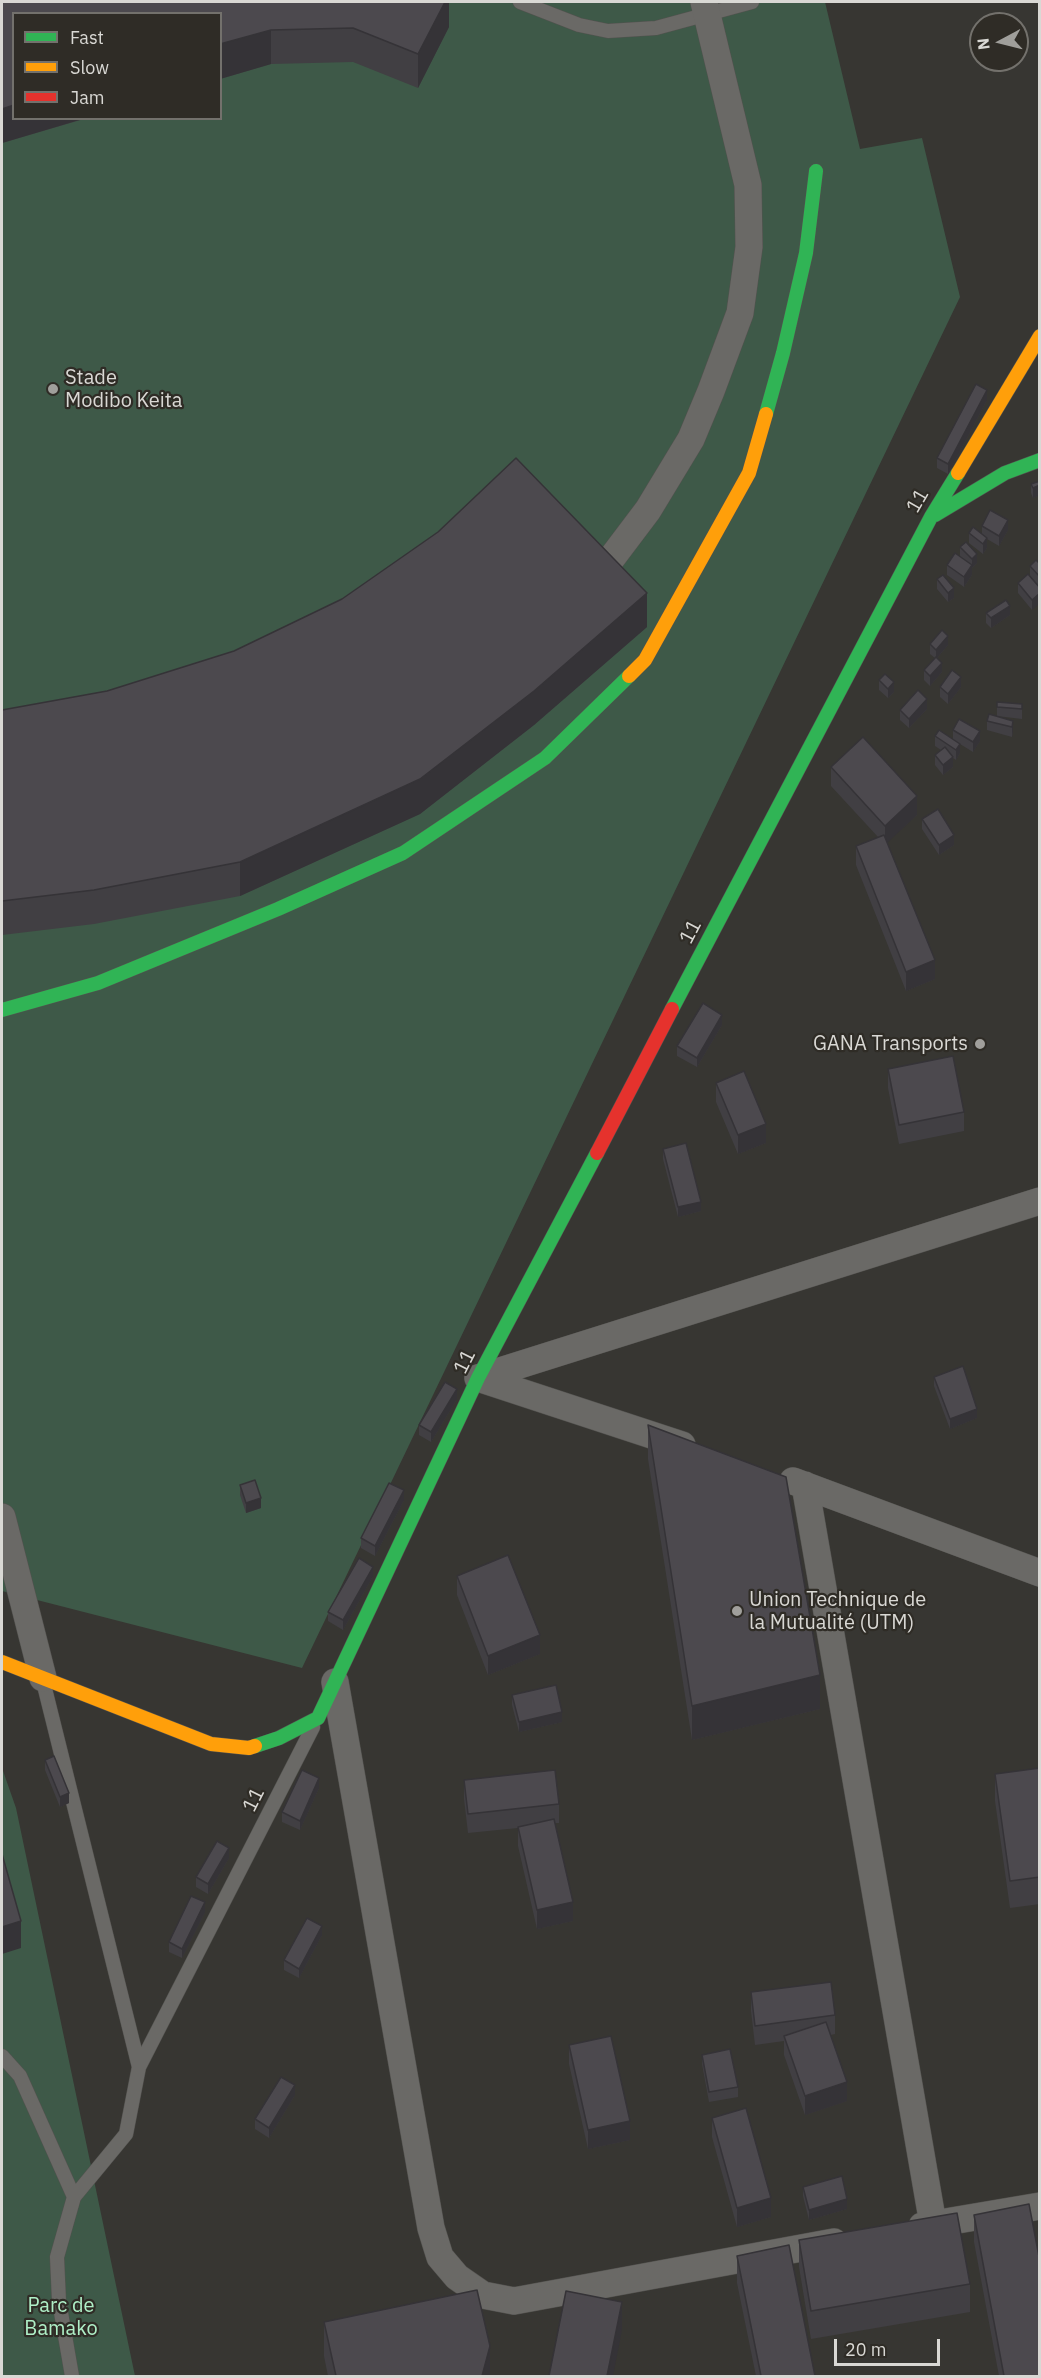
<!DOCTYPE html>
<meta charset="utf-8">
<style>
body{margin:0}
#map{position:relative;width:1041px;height:2378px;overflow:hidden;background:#373632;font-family:"IBM Plex Sans",sans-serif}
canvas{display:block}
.frame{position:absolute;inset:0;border:3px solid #d9d8d4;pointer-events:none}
.legend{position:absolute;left:12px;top:12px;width:210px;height:108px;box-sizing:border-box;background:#2f2c26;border:2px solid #73716c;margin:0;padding:8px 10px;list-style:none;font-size:18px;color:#d9d8d4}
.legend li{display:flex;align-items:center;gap:12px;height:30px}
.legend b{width:30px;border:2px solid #73716c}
.north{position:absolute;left:969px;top:12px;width:60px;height:60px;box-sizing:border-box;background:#2f2c26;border:2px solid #73716c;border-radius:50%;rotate:263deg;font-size:16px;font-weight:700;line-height:24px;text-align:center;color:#d9d8d4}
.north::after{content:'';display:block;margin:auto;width:21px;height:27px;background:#a09f9b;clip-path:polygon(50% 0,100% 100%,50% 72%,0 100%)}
.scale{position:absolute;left:834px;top:2339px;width:106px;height:27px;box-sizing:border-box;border:3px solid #d9d8d4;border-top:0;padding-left:8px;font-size:18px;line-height:21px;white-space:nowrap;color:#d9d8d4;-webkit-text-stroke:4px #2f2c26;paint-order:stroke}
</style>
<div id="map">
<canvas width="1041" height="2378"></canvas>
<div class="frame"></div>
<ul class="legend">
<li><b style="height:8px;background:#30b455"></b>Fast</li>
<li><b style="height:8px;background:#ff9f0a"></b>Slow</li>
<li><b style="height:8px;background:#e5322d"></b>Jam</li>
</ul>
<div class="north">N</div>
<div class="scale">20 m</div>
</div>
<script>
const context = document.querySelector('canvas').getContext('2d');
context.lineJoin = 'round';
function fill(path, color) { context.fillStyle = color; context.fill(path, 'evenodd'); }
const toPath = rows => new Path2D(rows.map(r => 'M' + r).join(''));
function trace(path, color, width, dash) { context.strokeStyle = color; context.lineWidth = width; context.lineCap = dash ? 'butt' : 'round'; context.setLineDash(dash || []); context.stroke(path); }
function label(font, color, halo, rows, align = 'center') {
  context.font = font + ' "IBM Plex Sans",sans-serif'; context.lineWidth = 4.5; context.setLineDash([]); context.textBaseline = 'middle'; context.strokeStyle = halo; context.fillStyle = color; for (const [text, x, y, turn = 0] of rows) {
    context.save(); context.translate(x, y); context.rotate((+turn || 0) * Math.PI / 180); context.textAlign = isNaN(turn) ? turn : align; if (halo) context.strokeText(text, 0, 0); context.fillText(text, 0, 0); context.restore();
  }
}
const green = toPath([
 [2,2,825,2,860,149,922,138,960,297,302,1668,2,1591],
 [14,14,220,14,220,118,14,118],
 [2,1768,16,1808,135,2376,2,2376]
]);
const lane = toPath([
 [520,2,579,25,608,31,656,28,752,2],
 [43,1681,139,2067],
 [2,2056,20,2076,74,2197],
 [72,2376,59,2301,57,2257,74,2197,126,2134,139,2067,313,1727]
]);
const street = toPath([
 [608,563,648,510,691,439,711,391,740,313,749,247,748,185,704,2],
 [478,1378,682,1445],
 [478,1378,1040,1201],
 [793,1481,1040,1573],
 [805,1485,933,2224],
 [2,1517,43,1678],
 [335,1682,431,2228,440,2257,457,2277,483,2295,514,2301,834,2242],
 [922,2226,1040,2206]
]);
const fast = toPath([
 [766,414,783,353,806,253,816,171],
 [935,515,1005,473,1040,460],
 [672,1009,931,517,958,473],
 [2,1010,98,983,278,909,403,853,545,758,629,676],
 [255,1746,279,1738,318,1718,478,1378,597,1153]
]);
const slow = toPath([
 [958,473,1040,336],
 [629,676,645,660,749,473,766,414],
 [2,1662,211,1744,249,1748,255,1746]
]);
const jam = toPath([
 [597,1153,672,1009]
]);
const wall = toPath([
 [2,2,449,2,449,27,418,88,353,62,271,64,2,143],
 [987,400,948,474,937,468,937,458],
 [1040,481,1040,495,1033,498,1031,493,1031,484],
 [982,526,1008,530,999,546,987,539,987,548,983,554,969,543,969,533,982,534],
 [960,547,977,563,972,568,972,575,964,587,947,575,947,565,960,557],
 [1040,564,1040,587,1030,576,1030,566],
 [937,579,954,598,948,602,937,589],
 [1018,583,1040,588,1032,610,1018,593],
 [986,613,1010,615,991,628,986,623],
 [647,627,534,725,420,814,240,896,94,924,2,935,2,710],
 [930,644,948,645,937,658,942,672,930,686,924,680,924,670,935,658,930,654],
 [879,680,894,692,888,698,879,690],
 [940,687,961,687,948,704,940,697],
 [997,702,1022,704,1022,719,997,716,1013,721,1013,731,1012,737,987,730,987,721,997,716],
 [927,709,909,728,900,720,900,710],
 [953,730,980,741,973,752,960,744,960,753,956,760,953,758,953,767,943,775,935,765,935,755,941,750,935,746,935,736,953,739],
 [831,767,917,815,887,842,935,979,906,991,856,865,856,846,878,837,831,786],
 [922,819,954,845,939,855,922,829],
 [722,1025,697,1067,677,1056,677,1046],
 [888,1069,964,1112,964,1131,899,1144,888,1088],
 [716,1083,766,1143,738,1154,716,1102],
 [663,1149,701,1211,678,1217,663,1159],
 [934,1377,977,1418,950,1429,934,1386],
 [457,1399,431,1442,419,1435,419,1425],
 [648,1425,820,1709,692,1740,648,1459],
 [240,1485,261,1508,246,1513,240,1495],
 [404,1500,375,1556,361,1548,361,1538],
 [373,1576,343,1630,328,1621,328,1612],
 [457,1576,540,1654,488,1675,457,1595],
 [512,1695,562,1722,519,1732,512,1705],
 [45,1760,69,1803,60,1807,45,1770],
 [1040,1768,1040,1904,1010,1908,995,1801,995,1774],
 [464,1780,559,1804,559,1823,555,1823,573,1921,537,1929,518,1846,518,1828,468,1833,464,1799],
 [319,1788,300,1830,282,1822,282,1812],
 [229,1858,208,1894,196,1887,196,1877],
 [205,1912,182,1958,169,1952,169,1942],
 [322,1935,299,1978,284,1970,284,1960],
 [751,1992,835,2015,835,2034,831,2035,847,2101,805,2115,784,2055,784,2041,755,2045,751,2011],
 [569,2045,630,2140,588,2149,569,2064],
 [702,2055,738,2087,738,2097,709,2102,702,2064],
 [295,2095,269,2138,255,2129,255,2119],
 [712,2118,771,2217,737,2227,712,2137],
 [803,2187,847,2209,809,2220,803,2196],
 [974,2215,1040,2376,999,2376,974,2242],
 [799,2240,970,2284,970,2312,811,2339,799,2267],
 [737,2256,815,2376,756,2376,737,2283],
 [324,2322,490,2376,328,2376,324,2356]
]);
const shadedWall = toPath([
 [445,2,449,2,449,27,418,88,418,54],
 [271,30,271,64,220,79,220,44],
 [14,105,14,118,86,118,2,143,2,109],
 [987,390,987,400,948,474,948,464],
 [1040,485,1040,495,1033,498,1033,488],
 [1008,520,1008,530,999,546,999,536],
 [987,538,987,548,983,554,983,544],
 [977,554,977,563,972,568,972,575,964,587,964,577,972,566,972,559],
 [954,588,954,598,948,602,948,593],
 [647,593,647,627,534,725,420,814,240,896,240,862],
 [1040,593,1040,603,1032,610,1032,600],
 [1010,606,1010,615,991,628,991,618],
 [948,636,948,645,936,659,936,650],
 [942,663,942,672,930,686,930,676],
 [961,677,961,687,948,704,948,694],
 [894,682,894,692,888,698,888,689],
 [927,699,927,709,909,728,909,719],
 [1013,721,1013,731,1012,737,1012,727],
 [980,731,980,741,973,752,973,742],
 [960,744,960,753,956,760,956,750],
 [953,757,953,767,943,775,943,765],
 [917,796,917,815,885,845,885,826],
 [954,835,954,845,939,855,939,845],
 [935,960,935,979,906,991,906,972],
 [722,1015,722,1025,697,1067,697,1058],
 [766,1124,766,1143,738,1154,738,1135],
 [701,1202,701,1211,678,1217,678,1207],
 [457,1389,457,1399,431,1442,431,1432],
 [977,1409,977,1418,950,1429,950,1419],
 [404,1490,404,1500,375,1556,375,1546],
 [261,1498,261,1508,246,1513,246,1503],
 [373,1567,373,1576,343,1630,343,1620],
 [540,1635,540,1654,488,1675,488,1656],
 [820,1675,820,1709,692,1740,692,1706],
 [562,1712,562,1722,519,1732,519,1722],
 [319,1778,319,1788,300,1830,300,1821],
 [69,1793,69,1803,60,1807,60,1797],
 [229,1848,229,1858,208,1894,208,1884],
 [205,1902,205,1912,182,1958,182,1949],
 [573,1902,573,1921,537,1929,537,1910],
 [21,1921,21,1948,2,1954,2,1927],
 [322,1926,322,1935,299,1978,299,1969],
 [847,2082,847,2101,805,2115,805,2096],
 [295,2085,295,2095,269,2138,269,2128],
 [630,2121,630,2140,588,2149,588,2130],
 [771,2198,771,2217,737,2227,737,2208],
 [847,2199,847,2209,809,2220,809,2210],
 [622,2302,622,2330,613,2376,607,2376],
 [490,2346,490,2376,482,2376]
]);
const building = toPath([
 [2,2,445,2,418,54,353,28,271,30,220,44,220,14,14,14,14,105,2,109,2,2],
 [976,384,987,390,948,464,937,458,976,384],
 [516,458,647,593,534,691,420,779,240,862,94,890,2,901,2,710,107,691,234,651,342,599,438,532,516,458],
 [1040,481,1040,485,1033,488,1031,484,1040,481],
 [990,510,1008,520,999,536,982,526,990,510],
 [973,527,987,538,983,544,969,533,973,527],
 [966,542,977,554,972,559,960,547,966,542],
 [955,553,972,565,964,577,947,565,955,553],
 [1036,560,1040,564,1040,577,1030,566,1036,560],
 [1028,574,1040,588,1040,593,1032,600,1018,583,1028,574],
 [943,575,954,588,948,593,937,579,943,575],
 [1006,600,1010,606,991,618,986,613,1006,600],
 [942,630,948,636,936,650,930,644,942,630],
 [936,657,942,663,930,676,924,670,936,657],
 [952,670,961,677,948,694,940,687,952,670],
 [885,674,894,682,888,689,879,680,885,674],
 [918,690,927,699,909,719,900,710,918,690],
 [997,702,1022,704,1022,709,997,707,997,702],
 [989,714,1013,721,1012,727,987,721,989,714],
 [959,719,980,731,973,742,953,730,959,719],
 [939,730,960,744,956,750,935,736,939,730],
 [863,737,917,796,885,826,831,767,863,737],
 [945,747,953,757,943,765,935,755,945,747],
 [938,809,954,835,939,845,922,819,938,809],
 [884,835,935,960,906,972,856,846,884,835],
 [703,1003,722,1015,697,1058,677,1046,703,1003],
 [953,1056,964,1112,899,1125,888,1069,953,1056],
 [744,1071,766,1124,738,1135,716,1083,744,1071],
 [686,1143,701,1202,678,1207,663,1149,686,1143],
 [963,1366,977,1409,950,1419,934,1377,963,1366],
 [445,1382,457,1389,431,1432,419,1425,445,1382],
 [648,1425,786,1477,820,1675,692,1706,648,1425],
 [255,1480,261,1498,246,1503,240,1485,255,1480],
 [389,1483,404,1490,375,1546,361,1538,389,1483],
 [508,1555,540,1635,488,1656,457,1576,508,1555],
 [359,1558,373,1567,343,1620,328,1612,359,1558],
 [556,1685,562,1712,519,1722,512,1695,556,1685],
 [54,1756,69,1793,60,1797,45,1760,54,1756],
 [1040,1768,1040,1877,1010,1881,995,1774,1040,1768],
 [302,1770,319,1778,300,1821,282,1812,302,1770],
 [555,1770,559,1804,468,1814,464,1780,555,1770],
 [554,1819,573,1902,537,1910,518,1827,554,1819],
 [217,1841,229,1848,208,1884,196,1877,217,1841],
 [2,1854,21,1921,2,1927,2,1854],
 [191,1896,205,1902,182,1949,169,1942,191,1896],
 [307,1918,322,1926,299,1969,284,1960,307,1918],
 [831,1982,835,2015,755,2026,751,1992,831,1982],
 [826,2022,847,2082,805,2096,784,2036,826,2022],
 [611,2036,630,2121,588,2130,569,2045,611,2036],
 [730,2049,738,2087,709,2092,702,2055,730,2049],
 [281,2077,295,2085,269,2128,255,2119,281,2077],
 [746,2108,771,2198,737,2208,712,2118,746,2108],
 [842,2176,847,2199,809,2210,803,2187,842,2176],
 [1029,2204,1040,2262,1040,2376,1004,2376,974,2215,1029,2204],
 [957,2213,970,2284,811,2311,799,2240,957,2213],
 [789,2245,815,2376,761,2376,737,2256,789,2245],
 [477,2290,490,2346,482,2376,336,2376,324,2322,477,2290],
 [566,2291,622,2302,607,2376,549,2376,566,2291]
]);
const markers = [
 [53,389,6,"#a09f9b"],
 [980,1044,6,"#a09f9b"],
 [737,1611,6,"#a09f9b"]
];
const poiNames = [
 ["Stade",65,378],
 ["Modibo Keita",65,401],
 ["GANA Transports",968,1044,"right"],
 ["Union Technique de",749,1600],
 ["la Mutualité (UTM)",749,1623]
];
const streetNames = [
 ["11",918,501,-60],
 ["11",691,932,-62],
 ["11",465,1362,-63],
 ["11",254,1800,-63]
];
const parkNames = [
 ["Parc de",61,2306],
 ["Bamako",61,2329]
];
fill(green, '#3e5948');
trace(lane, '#53524f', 15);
trace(street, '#53524f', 28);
trace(fast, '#53524f', 15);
trace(slow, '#53524f', 15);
trace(jam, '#53524f', 15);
trace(lane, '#6a6966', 14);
trace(street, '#6a6966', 27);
trace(fast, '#30b455', 14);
trace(slow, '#ff9f0a', 14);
trace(jam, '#e5322d', 14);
fill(wall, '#413f43');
fill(shadedWall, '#353337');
fill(building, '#4c494e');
trace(building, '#353337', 1.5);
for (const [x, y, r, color] of markers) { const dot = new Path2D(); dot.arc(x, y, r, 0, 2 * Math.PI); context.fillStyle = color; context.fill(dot); trace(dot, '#2f2c26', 2); }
label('20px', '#d9d8d4', '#2f2c26', poiNames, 'left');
label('20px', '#d9d8d4', '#2f2c26', streetNames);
label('20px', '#afefc7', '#2f2c26', parkNames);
</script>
